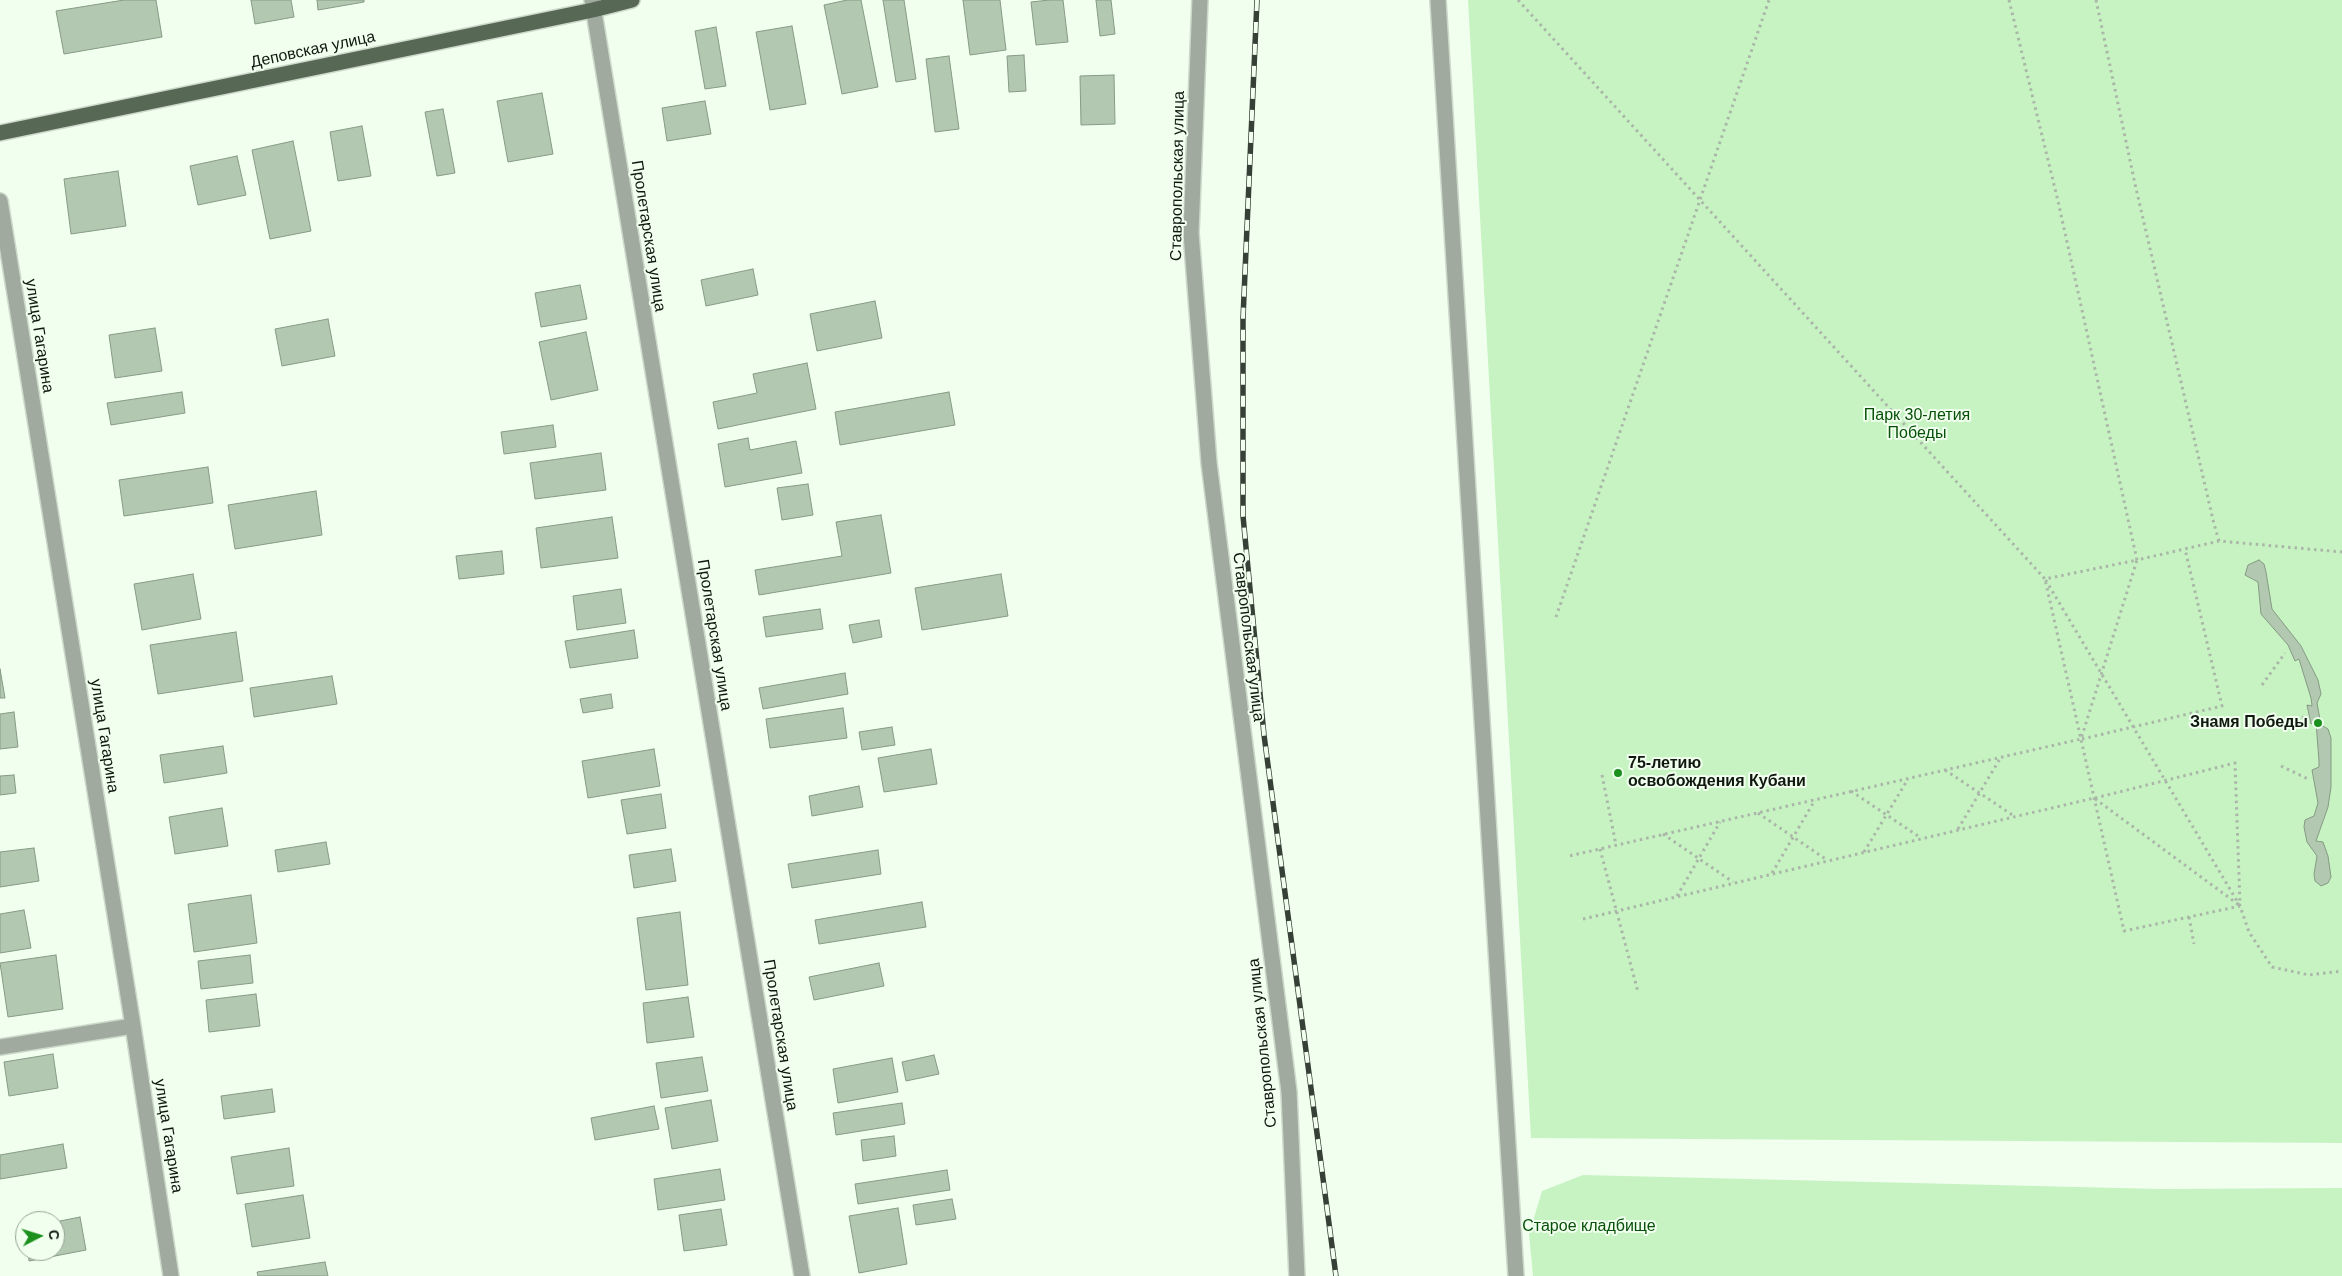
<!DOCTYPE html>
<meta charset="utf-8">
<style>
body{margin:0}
#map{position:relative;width:2342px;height:1276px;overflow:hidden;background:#f1ffef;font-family:Helvetica,sans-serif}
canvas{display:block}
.north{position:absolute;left:15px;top:1211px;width:50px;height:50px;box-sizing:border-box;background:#f1ffef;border:1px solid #97a395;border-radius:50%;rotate:85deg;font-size:14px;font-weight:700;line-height:20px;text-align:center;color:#10180f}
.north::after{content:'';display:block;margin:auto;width:18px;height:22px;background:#1b901c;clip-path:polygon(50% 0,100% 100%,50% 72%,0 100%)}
</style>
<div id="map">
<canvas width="2342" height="1276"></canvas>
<div class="north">С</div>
</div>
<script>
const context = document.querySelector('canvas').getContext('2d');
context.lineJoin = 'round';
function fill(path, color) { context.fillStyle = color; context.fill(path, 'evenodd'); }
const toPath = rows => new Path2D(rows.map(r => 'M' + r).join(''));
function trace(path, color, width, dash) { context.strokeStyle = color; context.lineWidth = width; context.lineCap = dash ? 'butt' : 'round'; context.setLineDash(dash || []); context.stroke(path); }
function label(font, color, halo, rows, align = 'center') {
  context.font = font + ' Helvetica,sans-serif'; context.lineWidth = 4; context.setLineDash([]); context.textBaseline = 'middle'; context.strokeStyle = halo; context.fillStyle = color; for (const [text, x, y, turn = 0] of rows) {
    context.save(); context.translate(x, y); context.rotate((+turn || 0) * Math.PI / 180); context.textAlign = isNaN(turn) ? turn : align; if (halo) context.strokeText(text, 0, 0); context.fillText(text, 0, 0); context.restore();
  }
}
const green = toPath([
 [1468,0,2342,0,2342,1143,1531,1138],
 [1583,1175,2161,1189,2342,1188,2342,1276,1533,1276,1529,1234,1542,1191]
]);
const building = toPath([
 [124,0,156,0,162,37,64,54,56,11,124,0],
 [251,0,291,0,294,17,255,24,251,0],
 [317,0,364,0,364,2,318,10,317,0],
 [847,0,861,0,878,87,842,94,824,5,847,0],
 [883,0,904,0,916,79,896,82,883,0],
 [963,0,1000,0,1006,50,970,55,963,0],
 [1049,0,1063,0,1068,42,1036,45,1031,2,1049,0],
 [1096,0,1111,0,1115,34,1100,36,1096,0],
 [792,26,806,104,770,110,756,32,792,26],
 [716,27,726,86,705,89,695,31,716,27],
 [1024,55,1026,91,1009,92,1007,56,1024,55],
 [949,56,959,129,935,132,926,59,949,56],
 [1114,75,1115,124,1081,125,1080,76,1114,75],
 [542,93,553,154,508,162,497,101,542,93],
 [705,101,711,134,667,141,662,108,705,101],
 [443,109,455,173,437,176,425,112,443,109],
 [362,126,371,176,338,181,330,132,362,126],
 [293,141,311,231,270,239,252,150,293,141],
 [237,156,246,195,198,205,190,166,237,156],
 [118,171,126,226,71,234,64,179,118,171],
 [753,269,758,295,706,306,701,280,753,269],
 [580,285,587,319,541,327,535,293,580,285],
 [875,301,882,338,817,351,810,314,875,301],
 [328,319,335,356,282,366,275,329,328,319],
 [155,328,162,371,115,378,109,335,155,328],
 [586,332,598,390,551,400,539,342,586,332],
 [807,363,816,409,718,429,713,402,757,393,753,374,807,363],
 [182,392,185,413,111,425,107,403,182,392],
 [949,392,955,425,840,445,835,412,949,392],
 [553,425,556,447,504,454,501,432,553,425],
 [748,438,750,450,796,441,802,473,725,487,718,444,748,438],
 [601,453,606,490,535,499,530,463,601,453],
 [208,467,213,503,124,516,119,480,208,467],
 [808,484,813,515,782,520,777,488,808,484],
 [316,491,322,535,235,549,228,505,316,491],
 [881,515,891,573,759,595,755,570,842,556,836,522,881,515],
 [612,517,618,558,541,568,536,528,612,517],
 [502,551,504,574,459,579,456,556,502,551],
 [2259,560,2264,564,2266,572,2272,609,2301,646,2318,680,2321,694,2317,703,2321,725,2328,729,2331,738,2331,787,2328,807,2316,841,2323,842,2328,856,2331,877,2328,883,2321,886,2315,881,2314,874,2317,856,2307,842,2304,827,2305,820,2314,816,2318,803,2312,770,2319,767,2319,761,2316,722,2311,724,2307,705,2312,706,2311,698,2299,659,2295,661,2288,645,2261,614,2258,582,2245,575,2248,565,2259,560],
 [193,574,201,619,142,630,134,584,193,574],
 [1001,574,1008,616,922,630,915,588,1001,574],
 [621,589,626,623,577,630,573,596,621,589],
 [820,609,823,629,766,637,763,617,820,609],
 [879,620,882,637,853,643,849,625,879,620],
 [634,630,638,658,570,668,565,641,634,630],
 [236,632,243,681,158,694,150,645,236,632],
 [0,669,5,698,0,698,0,669],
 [845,673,848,694,763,709,759,688,845,673],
 [332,676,337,704,254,717,250,688,332,676],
 [611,694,613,708,583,713,580,699,611,694],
 [843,708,847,738,770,748,766,719,843,708],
 [14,712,18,747,0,749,0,714,14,712],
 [892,727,895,745,862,750,859,732,892,727],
 [223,746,227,773,164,783,160,755,223,746],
 [654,749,660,786,588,798,582,761,654,749],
 [931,749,937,784,884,792,878,758,931,749],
 [14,775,16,793,0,795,0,776,14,775],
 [859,786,863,807,812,816,809,796,859,786],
 [661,794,666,828,627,834,621,800,661,794],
 [222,808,228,846,175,854,169,817,222,808],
 [326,842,330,864,278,872,275,850,326,842],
 [34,848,39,881,0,887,0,852,34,848],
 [671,849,676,881,634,888,629,855,671,849],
 [878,850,881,874,792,888,788,864,878,850],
 [251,895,257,943,194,952,188,904,251,895],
 [922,902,926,927,819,944,815,920,922,902],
 [24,910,31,948,0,953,0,914,24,910],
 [680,912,688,985,646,990,637,918,680,912],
 [56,955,63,1009,8,1017,0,963,56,955],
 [250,955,253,983,201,989,198,961,250,955],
 [879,963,884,986,814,1000,809,977,879,963],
 [256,994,260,1026,209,1032,206,1000,256,994],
 [688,997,694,1037,647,1043,643,1003,688,997],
 [53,1054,58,1088,9,1096,4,1062,53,1054],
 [934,1055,939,1074,906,1081,902,1062,934,1055],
 [702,1057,708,1091,661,1098,656,1063,702,1057],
 [892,1058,898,1092,838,1103,833,1069,892,1058],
 [272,1089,275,1112,224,1119,221,1096,272,1089],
 [711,1100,718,1141,672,1149,665,1108,711,1100],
 [902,1103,905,1124,836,1135,833,1113,902,1103],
 [654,1106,659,1129,595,1140,591,1118,654,1106],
 [894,1136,896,1156,863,1161,861,1140,894,1136],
 [63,1144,67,1168,0,1179,0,1155,63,1144],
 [289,1148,294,1186,237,1194,231,1157,289,1148],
 [720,1169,725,1200,658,1210,654,1179,720,1169],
 [947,1170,950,1190,858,1204,855,1184,947,1170],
 [303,1195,310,1238,252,1247,245,1204,303,1195],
 [952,1199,956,1219,916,1225,913,1205,952,1199],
 [898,1208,907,1264,859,1273,849,1216,898,1208],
 [721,1209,727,1245,684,1251,679,1215,721,1209],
 [80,1217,86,1250,29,1261,28,1251,55,1251,55,1222,80,1217],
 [325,1262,328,1276,258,1276,257,1272,325,1262]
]);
const path = toPath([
 [1518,0,2045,579,2137,560,2081,739,1569,856],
 [2009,0,2058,201,2137,560,2219,541,2342,552],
 [2096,0,2135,184,2214,524,2219,541],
 [1556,617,1769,0],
 [2262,685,2285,653],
 [2289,720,2305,717],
 [2082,739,2222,706,2185,549],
 [2281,766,2308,779],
 [1945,770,2014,816],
 [1602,775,1616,845],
 [1851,791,1921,838],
 [2095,798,2235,763,2240,905],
 [1758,813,1827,860],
 [1958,829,2001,757],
 [1663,834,1733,882],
 [1600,849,1638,992],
 [1864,852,1908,779],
 [1772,873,1815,800],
 [1677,896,1720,822],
 [2240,906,2045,579,2124,931,2240,906,2249,932,2272,967,2309,975,2342,971],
 [2189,917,2194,944],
 [1583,919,2094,798,2239,905]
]);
const minor = toPath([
 [592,0,802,1276],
 [1200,0,1191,233,1209,463,1289,1092,1297,1276],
 [1438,0,1516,1276],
 [0,201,133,1026,171,1276],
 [0,1047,133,1026]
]);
const major = toPath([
 [0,133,593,10,632,0]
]);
const rail = toPath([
 [1257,0,1243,318,1243,516,1264,735,1336,1276]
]);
const markers = [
 [2318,723,5,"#1b901c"],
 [1618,773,5,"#1b901c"]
];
const streetNames = [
 ["Деповская улица",313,50,-12],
 ["Ставропольская улица",1178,176,-89],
 ["Пролетарская улица",648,236,81],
 ["улица Гагарина",39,336,81],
 ["Пролетарская улица",714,635,81],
 ["Ставропольская улица",1248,637,83],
 ["улица Гагарина",104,736,81],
 ["Пролетарская улица",780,1035,81],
 ["Ставропольская улица",1263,1043,-96],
 ["улица Гагарина",168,1136,81]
];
const parkNames = [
 ["Парк 30-летия",1917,416],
 ["Победы",1917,434],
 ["Старое кладбище",1589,1227]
];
const poiNames = [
 ["Знамя Победы",2308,723],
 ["75-летию",1628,764,"left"],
 ["освобождения Кубани",1628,782,"left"]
];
fill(green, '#c7f3c3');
fill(building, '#b2c8b0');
trace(building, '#869b84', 1);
trace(minor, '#cddacb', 18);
trace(major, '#cddacb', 18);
trace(path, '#aab6a8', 3, [2.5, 4]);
trace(minor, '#a0aa9f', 15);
trace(major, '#576855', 15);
trace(rail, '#374036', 5.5);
trace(rail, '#f1ffef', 4, [11]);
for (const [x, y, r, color] of markers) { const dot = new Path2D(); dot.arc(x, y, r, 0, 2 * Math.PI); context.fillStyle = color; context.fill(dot); trace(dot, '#f1ffef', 2); }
label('16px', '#10180f', '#f1ffef', streetNames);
label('16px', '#065007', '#f1ffef', parkNames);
label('bold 16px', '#10180f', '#f1ffef', poiNames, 'right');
</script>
